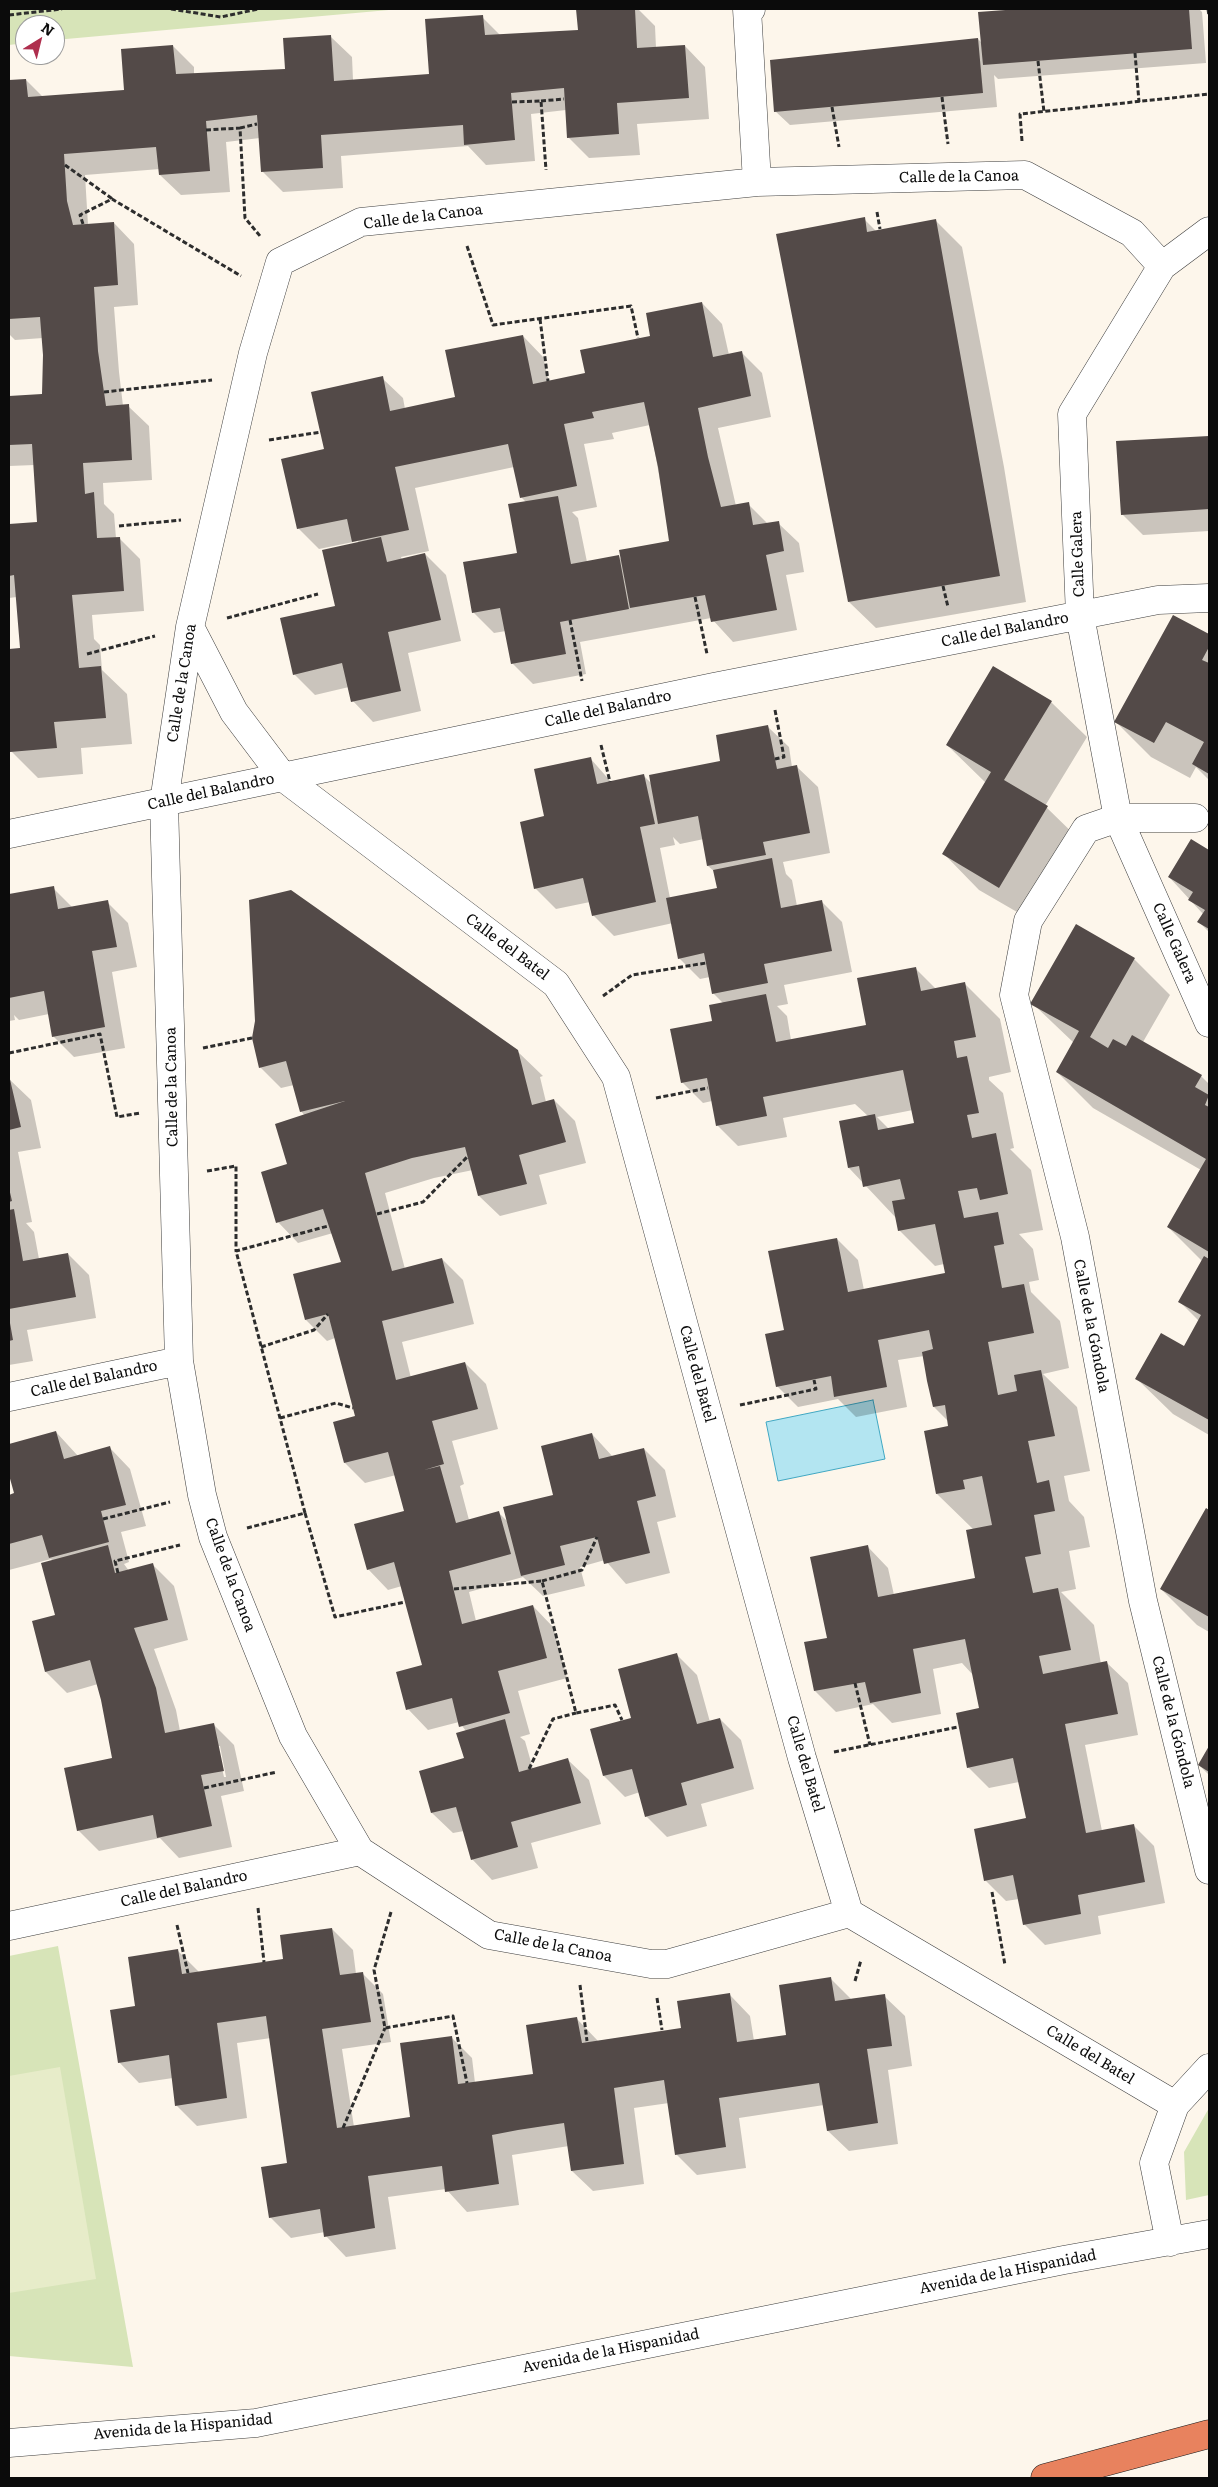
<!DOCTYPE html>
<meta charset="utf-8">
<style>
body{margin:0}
#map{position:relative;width:1218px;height:2487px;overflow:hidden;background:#fdf6eb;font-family:Literata,serif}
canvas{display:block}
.frame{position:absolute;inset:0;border:10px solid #0b0b0b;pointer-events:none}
.north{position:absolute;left:15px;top:15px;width:50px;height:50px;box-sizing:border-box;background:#fff;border:1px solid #9d9d9d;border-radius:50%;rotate:36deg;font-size:14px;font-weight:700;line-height:20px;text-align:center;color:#0b0b0b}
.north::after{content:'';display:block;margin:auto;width:18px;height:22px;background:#af2f4e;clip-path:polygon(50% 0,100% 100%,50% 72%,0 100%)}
</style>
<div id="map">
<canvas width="1218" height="2487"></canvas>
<div class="frame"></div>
<div class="north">N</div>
</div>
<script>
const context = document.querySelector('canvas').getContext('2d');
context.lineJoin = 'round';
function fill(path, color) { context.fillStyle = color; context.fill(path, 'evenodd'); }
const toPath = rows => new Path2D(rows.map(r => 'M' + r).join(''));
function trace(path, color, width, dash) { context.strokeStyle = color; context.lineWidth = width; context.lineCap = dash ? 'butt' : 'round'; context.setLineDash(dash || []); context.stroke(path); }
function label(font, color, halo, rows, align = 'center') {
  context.font = font + ' Literata,serif'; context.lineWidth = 5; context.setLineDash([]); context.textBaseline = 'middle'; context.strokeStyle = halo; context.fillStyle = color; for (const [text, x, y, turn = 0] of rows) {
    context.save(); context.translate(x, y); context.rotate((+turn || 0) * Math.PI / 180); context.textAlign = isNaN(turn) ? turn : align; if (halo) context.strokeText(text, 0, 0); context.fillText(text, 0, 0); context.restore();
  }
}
const green = toPath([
 [9,9,400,9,55,40,55,25,25,25,25,43,9,45],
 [58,1946,133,2367,9,2356,9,1956],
 [1209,2108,1209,2195,1186,2200,1184,2152]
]);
const pitch = toPath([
 [60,2067,96,2279,9,2293,9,2076]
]);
const water = toPath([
 [873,1400,885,1459,778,1481,766,1422,873,1400]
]);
const shadow = toPath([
 [578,9,638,9,655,26,656,48,685,46,705,67,709,119,637,124,640,155,589,158,568,137,566,110,531,114,535,161,486,165,468,146,341,156,343,188,283,192,262,171,260,138,226,142,230,192,181,195,160,175,160,169,85,175,88,225,114,223,134,244,138,305,114,307,119,372,123,406,128,406,149,426,152,480,103,483,104,504,114,514,116,538,119,538,140,559,144,611,92,615,94,639,100,645,102,670,127,694,132,744,81,748,83,774,38,778,11,751,9,735,9,650,21,649,17,597,9,598,9,525,38,523,35,465,9,466,9,397,43,396,44,354,43,338,15,340,9,334,9,81,26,80,43,97,126,91,173,46,194,67,194,75,286,70,331,37,352,57,353,80,431,75,482,17,501,36,579,31],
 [1036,9,1199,9,1202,12,1206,63,998,79,994,75,997,107,790,125,775,111,978,39,982,43,979,13],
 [864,219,876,231,935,220,962,247,1004,467,1026,602,876,628,849,602],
 [702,303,722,324,729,355,741,352,762,373,771,417,718,428,736,506,748,504,768,524,778,523,799,543,804,572,786,575,797,630,733,642,711,618,580,642,586,674,533,684,512,663,506,631,494,633,473,612,519,554,526,502,521,497,514,467,415,488,429,551,401,557,402,560,425,554,446,575,461,641,408,653,421,711,373,722,353,701,349,687,315,695,294,674,336,607,359,543,358,541,319,549,298,528,326,450,382,378,403,398,405,409,456,398,523,336,543,357,549,382,586,374,652,337],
 [650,425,671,542,622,560,618,556,587,562,578,518,572,512,597,507,584,444,614,439,612,433],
 [1209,437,1209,531,1143,535,1122,514,1117,443],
 [1173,616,1209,636,1209,780,1196,767,1190,778,1151,757,1116,722],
 [1051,702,1087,737,1045,806,1083,843,1036,923,979,890,944,854,986,783,947,745],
 [768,727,789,747,792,767,797,767,818,787,830,853,783,862,786,874,792,880,797,906,822,902,842,922,852,972,784,985,788,1004,777,1006,787,1016,791,1040,867,1026,915,968,936,989,964,983,1000,1019,1011,1072,989,1077,989,1080,1003,1093,1014,1148,1010,1149,1031,1170,1043,1230,1019,1234,1033,1249,1039,1280,1029,1282,1031,1292,1060,1321,1069,1368,1043,1374,1077,1407,1090,1471,1064,1476,1069,1501,1084,1517,1090,1547,1069,1551,1076,1589,1061,1592,1094,1625,1101,1664,1107,1663,1128,1683,1138,1735,1085,1745,1102,1831,1133,1825,1154,1846,1165,1903,1098,1916,1101,1934,1045,1945,1024,1924,1019,1899,1006,1901,985,1880,1027,1819,1019,1782,989,1788,968,1767,980,1709,973,1675,962,1663,933,1669,941,1714,892,1723,873,1704,836,1712,815,1691,828,1639,868,1547,888,1568,894,1595,977,1579,974,1530,937,1494,925,1432,950,1427,949,1422,934,1407,924,1356,898,1360,907,1407,856,1417,838,1399,798,1407,777,1386,786,1331,837,1239,858,1260,864,1290,946,1274,944,1264,935,1266,899,1230,897,1219,849,1168,868,1116,855,1104,783,1118,787,1137,738,1146,717,1125,712,1101,703,1103,682,1082,723,1003,713,993,710,977,700,979,679,958,673,923,614,936,593,915,590,902,556,909,535,888,545,817,590,758,612,783,644,776,652,784,722,762],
 [673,837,680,844,704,839,708,866,715,872,718,889,670,898,660,848,675,845],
 [913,1110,915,1124,889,1129,877,1117],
 [1191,841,1209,852,1209,932,1199,922,1203,914,1169,877],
 [53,888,73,908,107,902,128,923,137,967,112,972,125,1048,74,1057,53,1036,49,1014,19,1020,14,1015,15,1020,9,1021,9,896],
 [1077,926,1134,959,1170,995,1143,1042,1201,1076,1209,1084,1209,1435,1173,1414,1137,1379,1184,1347,1199,1321,1180,1302,1202,1261,1168,1227,1201,1170,1093,1108,1057,1072,1074,1043,1032,1003],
 [253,1038,517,1051,543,1076,540,1077,546,1102,554,1100,575,1121,586,1163,539,1175,547,1204,500,1216,479,1196,473,1170,434,1178,385,1193,405,1269,442,1259,463,1280,474,1324,402,1342,411,1378,465,1363,486,1384,498,1429,452,1441,464,1484,460,1486,469,1520,499,1513,508,1522,555,1496,592,1434,613,1457,644,1449,665,1470,676,1517,657,1522,670,1573,626,1584,605,1560,580,1567,585,1586,543,1596,523,1577,469,1592,476,1621,533,1606,553,1627,567,1678,518,1691,530,1734,520,1737,525,1741,533,1769,568,1760,589,1780,601,1824,531,1843,538,1868,492,1880,472,1859,464,1831,453,1833,432,1813,465,1759,466,1731,459,1722,428,1730,408,1709,424,1666,402,1586,388,1590,368,1569,405,1512,396,1475,365,1483,345,1463,356,1417,335,1338,327,1341,306,1320,343,1262,333,1233,298,1243,278,1222,288,1165,305,1116,301,1111,294,1085,281,1088,260,1067],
 [9,1079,31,1100,41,1148,18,1152,32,1222,26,1223,34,1232,39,1259,68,1254,89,1275,96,1318,27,1330,33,1361,9,1365],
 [56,1432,78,1456,110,1448,130,1469,146,1526,121,1532,129,1562,124,1564,129,1571,153,1565,174,1586,188,1640,154,1649,176,1710,180,1731,213,1724,234,1745,244,1791,221,1796,232,1847,179,1858,160,1838,99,1851,78,1830,114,1759,98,1684,67,1693,46,1672,33,1622,56,1616,53,1561,51,1559,9,1570,9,1496,15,1494,9,1470,9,1445],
 [217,1746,220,1746,226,1777,224,1777],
 [1206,1510,1209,1512,1209,1632,1197,1625,1161,1589],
 [676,1654,697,1675,710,1722,720,1719,741,1740,754,1789,701,1804,707,1826,667,1837,646,1816,640,1792,625,1797,604,1776,591,1730,632,1719],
 [1209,1748,1209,1775,1199,1765],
 [332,1929,353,1950,356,1974,363,1974,383,1994,391,2042,342,2049,354,2127,412,2118,451,2037,472,2058,475,2083,534,2075,577,2019,598,2041,683,2029,730,1995,750,2016,754,2041,788,2036,830,1978,851,1999,884,1996,905,2016,912,2066,888,2070,898,2144,849,2151,828,2131,824,2105,739,2118,746,2168,697,2175,676,2154,669,2103,634,2108,644,2184,593,2191,572,2171,569,2146,512,2155,519,2205,467,2212,446,2189,388,2197,396,2249,346,2257,326,2236,325,2232,291,2238,270,2217,288,2164,271,2038,237,2043,247,2118,197,2126,176,2105,173,2078,139,2083,119,2062,136,2007,178,1951,199,1972,284,1960]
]);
const building = toPath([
 [576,9,635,9,637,48,685,45,689,98,617,103,619,134,567,138,564,88,511,93,515,140,464,145,463,125,321,135,323,168,261,172,257,115,206,121,210,171,159,175,156,147,64,154,67,201,73,225,114,222,118,285,94,287,98,351,106,406,129,404,132,460,83,463,85,494,94,492,97,538,120,537,124,591,72,595,79,668,101,666,106,718,54,722,57,748,10,752,9,649,20,648,14,575,9,576,9,524,37,522,32,444,9,445,9,396,42,394,43,355,40,317,9,319,9,80,26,79,28,97,124,90,121,49,173,45,176,74,285,69,283,38,331,35,334,81,429,74,425,19,483,15,485,35,578,30],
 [1019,9,1189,9,1192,49,983,65,978,12],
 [978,38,983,93,774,112,770,60],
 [865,217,867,232,936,219,1000,576,848,602,776,234],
 [702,302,713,357,742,351,751,396,698,408,708,457,721,507,749,502,753,525,779,521,784,551,766,555,777,610,711,622,705,595,630,608,619,550,669,541,658,467,644,402,592,412,594,418,564,424,577,486,520,498,508,444,395,467,409,530,352,542,347,519,297,529,281,459,324,449,311,392,383,376,390,411,455,397,445,350,523,335,533,384,585,373,580,350,650,336,646,313],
 [1209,436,1209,509,1121,515,1116,441],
 [558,496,571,564,619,555,629,609,560,622,566,654,511,664,500,608,472,613,463,562,517,553,508,504],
 [381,537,387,562,425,553,441,620,388,632,401,691,351,702,342,663,293,675,280,618,335,606,322,550],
 [1173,615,1209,634,1209,647,1202,660,1209,663,1209,774,1192,764,1204,742,1166,722,1154,743,1114,722],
 [993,666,1052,701,1004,780,1048,806,999,888,942,854,991,772,946,745],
 [768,725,777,769,797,765,810,833,763,842,766,855,707,866,698,816,658,824,649,775,720,761,716,735],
 [591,757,597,784,644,774,655,824,640,827,656,902,592,916,583,878,534,889,520,822,544,816,534,769],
 [1191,839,1209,850,1209,929,1197,922,1205,910,1188,900,1193,892,1168,877],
 [772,858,781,908,822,900,832,951,764,964,768,983,712,994,704,953,678,959,666,898,717,888,713,870],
 [54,886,58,909,108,900,117,947,92,951,105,1027,52,1037,44,991,9,998,9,894],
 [291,890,518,1050,532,1105,554,1099,566,1142,519,1155,527,1184,478,1196,465,1147,412,1158,365,1173,392,1271,442,1258,454,1303,382,1321,396,1380,465,1362,478,1409,432,1421,444,1464,424,1470,440,1466,456,1523,499,1511,511,1554,449,1571,462,1624,533,1605,547,1658,498,1671,510,1713,459,1727,452,1698,406,1710,396,1672,422,1665,394,1562,367,1570,354,1524,404,1511,388,1452,344,1463,333,1422,355,1416,328,1314,305,1320,293,1274,341,1262,323,1209,276,1223,261,1172,287,1164,275,1124,345,1101,300,1112,286,1061,259,1068,252,1038,255,1021,249,900],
 [1076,924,1135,958,1090,1037,1108,1048,1113,1039,1126,1046,1132,1035,1202,1075,1195,1087,1209,1095,1205,1105,1209,1107,1209,1252,1167,1227,1206,1159,1056,1072,1079,1031,1030,1004],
 [916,967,921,991,965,982,976,1037,954,1041,957,1058,967,1056,979,1113,967,1115,972,1138,996,1133,1008,1194,980,1200,977,1188,958,1191,964,1218,998,1212,1004,1244,994,1246,1002,1288,1024,1284,1034,1333,988,1342,998,1395,1017,1391,1014,1375,1041,1370,1055,1436,1028,1441,1037,1483,1049,1480,1055,1511,1034,1515,1041,1554,1025,1557,1033,1593,1058,1588,1071,1650,1039,1656,1043,1674,1107,1661,1118,1714,1065,1724,1086,1833,1134,1824,1145,1882,1078,1895,1081,1914,1023,1925,1013,1875,984,1881,974,1829,1026,1818,1013,1758,967,1768,956,1713,979,1708,965,1639,913,1649,921,1693,870,1703,865,1682,814,1691,804,1642,827,1638,810,1557,868,1545,878,1597,975,1578,966,1530,992,1525,982,1476,963,1480,965,1489,936,1494,924,1431,948,1426,945,1405,933,1407,927,1381,922,1352,933,1349,929,1330,878,1340,887,1387,834,1397,831,1376,776,1387,765,1334,784,1330,768,1251,837,1238,848,1292,945,1273,935,1224,898,1231,892,1201,905,1199,900,1179,863,1187,859,1166,848,1168,839,1121,875,1114,878,1130,914,1123,903,1070,763,1097,767,1116,716,1126,707,1078,681,1083,670,1029,712,1021,709,1005,766,994,776,1042,866,1025,857,978],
 [9,1075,21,1127,9,1130],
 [9,1188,12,1201,9,1202],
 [14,1209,23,1261,68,1253,76,1297,9,1309,9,1210],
 [1204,1256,1209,1259,1209,1420,1135,1379,1161,1333,1184,1346,1201,1315,1178,1302],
 [10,1323,13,1340,9,1341,9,1324],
 [56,1431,64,1459,110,1446,126,1505,101,1511,109,1542,49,1558,42,1535,9,1544,9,1495,14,1493,9,1475,9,1444],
 [592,1433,599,1459,644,1448,656,1496,637,1501,650,1553,604,1564,597,1537,560,1546,565,1565,521,1576,503,1507,553,1495,541,1446],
 [1206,1508,1209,1510,1209,1617,1160,1589],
 [108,1545,115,1573,153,1563,168,1620,134,1628,156,1688,165,1733,214,1723,224,1771,201,1775,212,1826,157,1838,153,1815,77,1831,64,1768,112,1758,101,1700,90,1660,45,1672,32,1621,55,1615,41,1563],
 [677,1653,697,1724,720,1718,734,1768,681,1783,687,1805,645,1817,632,1769,603,1776,590,1729,631,1718,618,1669],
 [505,1719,519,1772,568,1758,581,1803,511,1822,518,1847,471,1860,456,1807,431,1813,419,1771,464,1758,456,1733],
 [1209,1746,1209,1772,1198,1765],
 [332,1928,340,1975,363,1972,371,2022,322,2029,337,2128,410,2117,400,2043,452,2036,458,2084,533,2074,526,2025,577,2017,582,2043,681,2028,677,2001,730,1993,737,2042,786,2035,779,1985,831,1977,835,2001,885,1994,892,2046,867,2049,878,2123,827,2131,819,2083,719,2098,726,2147,675,2155,664,2080,614,2088,624,2164,571,2171,564,2123,518,2130,492,2135,499,2184,445,2192,442,2166,368,2176,375,2228,324,2237,320,2209,269,2218,261,2167,287,2163,266,2016,217,2023,227,2098,175,2106,169,2055,118,2063,110,2010,135,2006,128,1957,178,1949,182,1974,283,1959,280,1935]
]);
const path = toPath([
 [171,9,221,17,258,9],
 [1208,9,1209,16],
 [9,15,62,9],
 [1135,53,1139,102],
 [1038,61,1044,112],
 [942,97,948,144],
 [541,101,564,99],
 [512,102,541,101,546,170],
 [832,107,839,147],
 [240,128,257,124],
 [206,130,240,128,245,218,260,236],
 [1022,141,1020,114,1209,94],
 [65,165,114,200],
 [877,212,880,229],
 [83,224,80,215,112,199,241,276],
 [467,246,493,325,631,306,638,338],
 [540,319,548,381],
 [104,392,212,380],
 [269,440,321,432],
 [119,526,181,520],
 [943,586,948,607],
 [695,597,707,654],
 [227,618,318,594],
 [570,620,582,681],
 [87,654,155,636],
 [775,710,784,757,775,759],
 [601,745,610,782],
 [603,996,632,975,706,963],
 [203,1048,252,1038],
 [9,1053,100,1034,117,1117,140,1113],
 [656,1098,708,1088],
 [207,1171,236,1166,236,1251],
 [377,1214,423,1202,468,1156],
 [261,1347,314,1330,328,1314],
 [740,1405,816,1389,814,1380],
 [280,1418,336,1403,353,1408],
 [305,1513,236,1251,328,1226],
 [103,1519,170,1502],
 [247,1528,305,1513,335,1617,405,1602],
 [118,1573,115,1561,180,1545],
 [542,1581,582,1570,597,1537],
 [454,1589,542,1581,576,1713,615,1705,622,1720],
 [855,1683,870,1745],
 [834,1752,958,1727],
 [529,1769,553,1719,576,1713],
 [204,1788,277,1772],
 [992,1892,1005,1965],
 [258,1908,264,1962],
 [391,1912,374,1970,385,2028,453,2016,467,2083],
 [177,1925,188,1973],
 [855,1981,861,1960],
 [580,1985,587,2041],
 [657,1998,662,2030],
 [343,2128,385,2028]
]);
const minor = toPath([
 [751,9,747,9,757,182],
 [1209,231,1162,266,1072,414,1080,616,1118,818,1209,1023],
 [190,627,234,712,283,777,556,984,616,1077,802,1758,849,1913,1175,2105],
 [1195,818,1118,818,1086,829,1028,921,1014,995,1075,1237,1143,1601,1209,1870],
 [9,834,714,687,1158,600,1209,598],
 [9,1397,179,1361],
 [849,1913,667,1964,651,1964,489,1935,360,1851,293,1736,213,1537,202,1495,179,1361,164,802,190,627,253,353,280,262,361,222,757,182,1025,175,1132,233,1162,266],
 [9,1926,360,1851],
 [1170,2242,1154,2163,1175,2105,1209,2068],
 [9,2443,256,2423,1064,2260,1209,2234]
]);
const highway = toPath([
 [1045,2478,1209,2434]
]);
const streetNames = [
 ["Calle de la Canoa",959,177,-1],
 ["Calle de la Canoa",423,217,-7],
 ["Calle Galera",1078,554,-92],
 ["Calle del Balandro",1005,630,-11],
 ["Calle de la Canoa",182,683,-81],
 ["Calle del Balandro",608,709,-12],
 ["Calle del Balandro",211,792,-12],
 ["Calle Galera",1174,943,66],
 ["Calle del Batel",507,947,37],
 ["Calle de la Canoa",172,1087,-91],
 ["Calle de la Góndola",1091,1326,79],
 ["Calle del Batel",697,1374,75],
 ["Calle del Balandro",94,1379,-12],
 ["Calle de la Canoa",230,1575,70],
 ["Calle de la Góndola",1173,1722,76],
 ["Calle del Batel",805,1764,74],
 ["Calle del Balandro",184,1889,-12],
 ["Calle de la Canoa",553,1946,11],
 ["Calle del Batel",1090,2055,31],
 ["Avenida de la Hispanidad",1008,2272,-11],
 ["Avenida de la Hispanidad",611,2351,-11],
 ["Avenida de la Hispanidad",183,2427,-5]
];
fill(green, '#d7e4b8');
fill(pitch, '#e7ecc9');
fill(water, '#b3e5f1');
trace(water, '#40a7c2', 1);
fill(shadow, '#0003');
fill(building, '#534a48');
trace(minor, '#3e3e3e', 29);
trace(highway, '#1c1c1c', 29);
trace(path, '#2d2d2d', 3, [5, 2.5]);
trace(minor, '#fff', 28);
trace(highway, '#e8825e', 28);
label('15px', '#0b0b0b', '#fff', streetNames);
</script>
